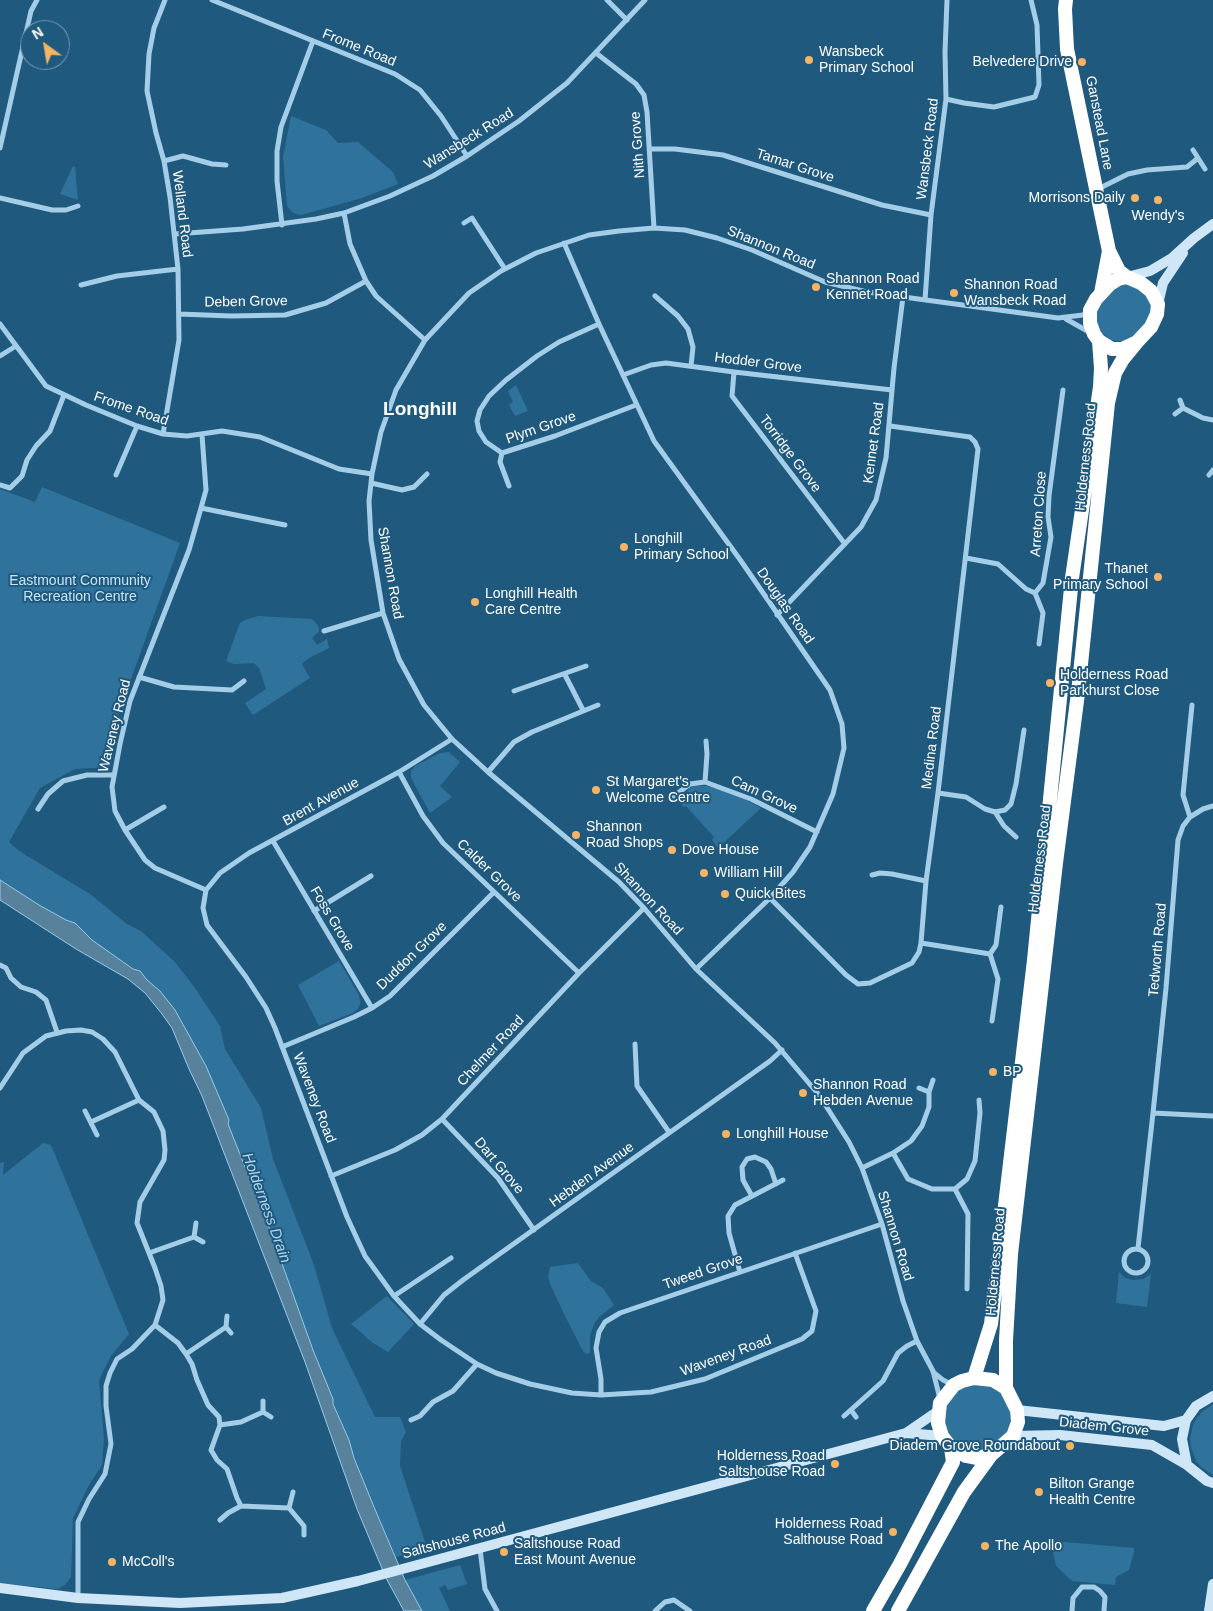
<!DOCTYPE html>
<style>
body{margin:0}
#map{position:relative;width:1213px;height:1611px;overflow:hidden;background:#20597e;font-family:Arial,sans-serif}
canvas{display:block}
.north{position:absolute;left:20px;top:20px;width:50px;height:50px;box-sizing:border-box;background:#20597e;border:1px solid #799bb2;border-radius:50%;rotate:328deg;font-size:14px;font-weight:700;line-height:20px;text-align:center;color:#fff}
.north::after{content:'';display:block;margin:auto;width:18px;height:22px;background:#f5b364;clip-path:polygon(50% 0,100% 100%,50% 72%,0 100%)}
</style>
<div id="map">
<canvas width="1213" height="1611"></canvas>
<div class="north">N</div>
</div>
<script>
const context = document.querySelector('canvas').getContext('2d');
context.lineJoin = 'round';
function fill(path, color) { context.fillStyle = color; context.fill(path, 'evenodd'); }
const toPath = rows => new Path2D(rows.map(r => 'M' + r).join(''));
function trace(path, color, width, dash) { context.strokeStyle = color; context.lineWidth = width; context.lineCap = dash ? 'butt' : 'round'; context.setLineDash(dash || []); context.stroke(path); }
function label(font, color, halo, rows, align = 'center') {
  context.font = font + ' Arial,sans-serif'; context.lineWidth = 4; context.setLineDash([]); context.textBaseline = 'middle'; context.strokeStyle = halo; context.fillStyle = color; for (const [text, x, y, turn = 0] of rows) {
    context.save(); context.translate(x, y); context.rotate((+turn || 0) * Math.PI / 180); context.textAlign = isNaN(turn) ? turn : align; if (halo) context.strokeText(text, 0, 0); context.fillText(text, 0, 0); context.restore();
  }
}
const green = toPath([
 [291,116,326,130,338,143,358,142,393,172,398,184,362,198,301,215,293,213,287,206,283,157],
 [73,166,75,167,78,200,60,194],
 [1124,284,1135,285,1150,299,1152,309,1149,319,1137,335,1127,341,1116,341,1110,339,1101,333,1096,323,1096,312,1101,301,1114,288],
 [516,385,528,411,515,416,509,405,513,402,508,391],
 [42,487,180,543,117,718,110,767,75,769,40,788,9,842,19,851,90,894,127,924,141,931,175,962,195,988,220,1026,225,1049,261,1108,273,1159,314,1265,332,1328,375,1417,400,1417,406,1432,401,1441,400,1466,427,1548,396,1557,374,1507,354,1458,349,1440,333,1404,333,1399,313,1350,270,1230,228,1124,229,1120,206,1066,175,1010,160,991,147,980,140,971,133,969,91,940,75,923,66,920,39,905,0,880,0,489,35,502],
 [258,616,312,619,318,625,319,631,312,638,317,645,327,639,329,648,309,658,302,664,310,678,253,715,245,703,266,689,259,668,254,663,234,664,226,661,240,623,245,620],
 [449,752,460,762,440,786,452,797,430,813,411,778,411,771,415,766,440,753],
 [694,786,707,786,720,789,736,794,761,808,718,848,712,840,714,837,686,806,684,807,680,803,687,796,686,794,689,788],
 [339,961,359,995,360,1004,358,1009,353,1013,319,1026,298,985],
 [43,1143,51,1145,129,1334,111,1356,99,1380,104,1438,102,1465,89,1485,73,1518,71,1577,65,1585,58,1589,0,1583,0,1163,4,1162,3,1175],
 [578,1263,591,1281,603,1288,614,1305,599,1317,594,1324,590,1336,590,1353,586,1354,583,1351,566,1318,550,1284,548,1277,550,1267],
 [1119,1272,1125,1278,1133,1280,1143,1279,1151,1274,1147,1307,1116,1303],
 [387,1296,414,1324,388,1352,373,1343,351,1324],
 [976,1384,986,1384,997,1390,1004,1396,1010,1407,1011,1429,996,1445,985,1450,972,1451,953,1441,944,1423,945,1406,960,1388],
 [1213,1404,1213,1475,1201,1467,1196,1461,1191,1447,1190,1439,1193,1424,1197,1418,1202,1412],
 [1053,1541,1134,1548,1134,1552,1129,1570,1116,1577,1115,1585,1072,1581,1056,1566,1051,1543],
 [460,1565,467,1584,448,1590,445,1585,439,1588,450,1611,422,1611,405,1580]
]);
const water = toPath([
 [0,880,39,905,66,920,75,923,92,940,133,969,140,971,147,980,160,991,175,1010,206,1066,229,1120,228,1124,270,1230,313,1350,333,1399,333,1404,349,1440,354,1458,374,1507,405,1580,422,1611,404,1611,386,1578,357,1509,305,1362,202,1096,189,1069,172,1028,162,1014,145,993,128,979,76,949,0,900,0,880]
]);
const street = toPath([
 [212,0,395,74,420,90,441,116,467,156],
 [607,0,627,20],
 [596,53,636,84,644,95,647,112,654,228],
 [946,99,964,103,994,107,1035,97,1039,85,1037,25,1031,0],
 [0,148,31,11,37,0],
 [650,149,675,149,723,155,882,205,931,215],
 [1193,150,1205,169],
 [164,161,183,156,212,164,226,165],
 [1096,190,1128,174,1147,170,1187,167,1197,159],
 [0,198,52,210,66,210,78,206],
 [344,213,350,244,366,281,376,296,425,340],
 [464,223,472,218,505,269],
 [282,225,277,181,277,151,281,127,313,41],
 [175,234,243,229,316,219,344,213,390,196,433,176,467,156,519,121,567,83,645,0],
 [564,243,599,324,654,441,741,561,830,690,842,724,844,748,833,794,810,847,793,872,770,898,696,969],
 [81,285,117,276,178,269],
 [655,296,678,316,688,329,693,347,691,366],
 [925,300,931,215,946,99,945,52,947,0],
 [179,314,231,316,285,315,326,303,366,281],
 [1066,319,1089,332],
 [0,324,46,386,86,405,137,426,163,434,187,436,222,431,260,437,339,469,372,474],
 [599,324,559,342,537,356,506,380,489,396,480,410,477,421,479,431,486,442,502,453,555,436,636,405],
 [0,356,16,346],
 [734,372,732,396,845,544],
 [623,375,651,365,666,363,734,372,892,390],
 [1183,408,1203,418,1213,420],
 [1175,414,1183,408,1180,400],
 [163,434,179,340,178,269,170,197,164,161,156,133,147,91,149,54,154,28,165,0],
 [202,435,206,490,201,508,189,550,130,701,120,744,112,787,115,811,125,830,145,860,155,868,206,890],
 [502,453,500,462,509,486],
 [116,475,137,426],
 [1209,475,1213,470],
 [371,483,402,490,414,487,427,474],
 [0,485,10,488,22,476,27,460,36,446,50,431,64,395],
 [201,508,285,525],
 [966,558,998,564,1026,589,1035,593,1043,613,1039,644],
 [1035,593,1043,583,1051,537,1048,517,1049,496,1063,390],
 [777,615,861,527,876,500,886,458,894,368,903,297],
 [324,631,383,613],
 [565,675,583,710],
 [139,677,174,687,232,690,244,681],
 [514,691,586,666],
 [452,739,399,772,249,853,220,873,206,890,203,908,207,925,246,977,266,1008,275,1028,347,1217,365,1256,394,1296,420,1324,441,1340,477,1364,496,1373,530,1384,572,1393,601,1395,651,1392,705,1379,802,1339,812,1331,816,1311,795,1253],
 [399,772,423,816,443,843,579,973],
 [488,772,514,742,532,732,598,705],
 [705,782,707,754,706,741],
 [938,793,966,797,985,809,995,812,1005,810,1011,804,1016,784,1024,730],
 [674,796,690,784,705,782,751,799,817,832],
 [38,809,48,794,63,781,87,775,114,775],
 [995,812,1004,826,1016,837],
 [1190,817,1183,795,1192,705],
 [125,830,164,807],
 [273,841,372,1008],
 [872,875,880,873,892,874,926,881],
 [770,898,846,975,858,984,870,983,912,963,919,952,921,943,926,881,938,793,978,449,975,442,970,437,890,426],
 [314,911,371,876],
 [921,943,990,954,998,979,992,1021],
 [990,954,996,945,1001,907],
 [0,965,6,968,11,978,21,987,36,992,46,1000,57,1032],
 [635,1044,637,1086,669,1132],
 [282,1047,354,1017,372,1008,390,996,494,892],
 [0,1088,23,1053,46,1036,66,1031,81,1030,92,1032,103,1039,115,1052,139,1100,154,1112,163,1131,165,1150,164,1160,140,1202,137,1223,155,1268,161,1286,163,1300,155,1325,132,1349,117,1359,110,1373,106,1386,106,1406,111,1444,105,1474,89,1499,78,1522,78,1598],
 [919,1088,929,1092],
 [85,1111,97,1135],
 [1153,1113,1166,988,1178,840,1183,826,1190,817,1203,809,1213,806],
 [442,1119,498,1178,534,1230],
 [91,1122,139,1100],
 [893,1153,908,1179,932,1189,955,1189,967,1179,975,1161,980,1113,979,1100],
 [862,1168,893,1153,911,1141,922,1126,929,1107,929,1092,933,1080],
 [331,1176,395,1150,422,1135,442,1119,579,973,644,908],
 [955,1189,968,1214,967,1289],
 [752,1196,743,1180,742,1167,747,1159,755,1157,766,1162,771,1169,776,1184],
 [196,1223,194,1237,203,1242],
 [1138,1248,1153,1113,1213,1116],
 '1124 1261a12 12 0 1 1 24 0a12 12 0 1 1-24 0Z',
 [149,1253,194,1237],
 [740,1272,729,1233,728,1216,735,1205,783,1180],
 [394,1296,451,1258],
 [227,1316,226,1327,231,1333],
 [420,1324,444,1295,463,1280,770,1061,782,1050],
 [155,1325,178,1343,186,1354,192,1364,197,1380,208,1405,219,1417,220,1425,211,1450,217,1460,227,1469,237,1498,241,1506,289,1508,304,1526,304,1535],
 [186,1354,226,1327],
 [933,1372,943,1380,953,1385],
 [601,1395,601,1379,596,1348,599,1332,605,1322,620,1313,882,1224],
 [940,1399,933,1371,917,1341,903,1301,882,1224,862,1168,849,1142,819,1095,775,1043,696,969,644,908,619,882,488,772,452,739,424,705,399,659,383,613,371,540,369,501,372,474,381,432,396,390,425,340,469,293,501,271,536,253,589,235,619,231,654,228,685,230,717,238,752,250,825,282,867,292,1058,318,1083,315,1088,312],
 [263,1401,263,1412,271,1417],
 [851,1410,856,1417],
 [844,1416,883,1381,898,1353,907,1346,917,1341],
 [411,1420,420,1416,433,1402,453,1391,477,1364],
 [220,1425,241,1422,263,1412],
 [289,1508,293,1492],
 [220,1520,228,1513,241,1506],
 [480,1549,485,1589,497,1611],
 [655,1611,665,1602,674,1600,690,1611],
 [1072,1611,1073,1598,1082,1587,1094,1587,1100,1591,1105,1597,1104,1611]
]);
const secondary = toPath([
 [1127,277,1150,271,1172,258,1194,238,1213,224],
 [1158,304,1163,283,1183,253],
 [1213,1396,1196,1406,1186,1420,1182,1439,1187,1465,1207,1481,1213,1483],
 [1017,1410,1164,1426,1186,1420],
 [906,1433,938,1411],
 [1013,1436,1060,1435,1152,1445,1187,1465],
 [0,1588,78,1598,180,1603,282,1598,358,1581,906,1433,942,1436],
 [1209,1611,1213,1584]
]);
const highway = toPath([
 [1066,0,1065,9,1067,49,1109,251,1119,271,1127,277],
 [1127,277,1141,283,1151,291,1158,304,1157,314,1151,327,1137,342,1122,349,1112,349,1099,341,1094,334,1090,323,1090,310,1096,299,1110,284,1118,279,1127,277],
 [1101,293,1109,251],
 [974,1378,991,1324,1034,960,1072,578,1100,387,1101,368,1099,341],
 [1006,1388,1006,1340,1011,1254,1056,863,1078,693,1108,403,1115,373,1123,359,1137,342],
 [873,1611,900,1564,953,1462,951,1448],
 [898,1611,964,1492,991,1455,1013,1436,1018,1422,1017,1410,1006,1388,993,1380,974,1378,962,1381,954,1385,940,1403,938,1423,942,1436,951,1448,966,1456,976,1458,991,1455]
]);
const markers = [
 [809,60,5,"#f5b364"],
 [1082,62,5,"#f5b364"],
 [1135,198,5,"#f5b364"],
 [1158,200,5,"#f5b364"],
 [816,287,5,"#f5b364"],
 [954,293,5,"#f5b364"],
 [624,547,5,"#f5b364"],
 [1158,577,5,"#f5b364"],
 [475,602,5,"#f5b364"],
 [1050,683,5,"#f5b364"],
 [596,790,5,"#f5b364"],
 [576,835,5,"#f5b364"],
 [672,850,5,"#f5b364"],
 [704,873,5,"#f5b364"],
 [725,894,5,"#f5b364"],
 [993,1072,5,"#f5b364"],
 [803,1093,5,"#f5b364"],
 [726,1134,5,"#f5b364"],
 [1070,1446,5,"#f5b364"],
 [835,1464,5,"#f5b364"],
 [1039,1492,5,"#f5b364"],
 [893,1532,5,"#f5b364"],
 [985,1546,5,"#f5b364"],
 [504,1552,5,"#f5b364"],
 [112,1562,5,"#f5b364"]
];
const streetNames = [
 ["Frome Road",359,48,22],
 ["Ganstead Lane",1099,123,79],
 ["Wansbeck Road",469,139,-32],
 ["Nith Grove",638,145,-94],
 ["Wansbeck Road",928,149,-83],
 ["Tamar Grove",795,166,18],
 ["Welland Road",182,214,83],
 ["Shannon Road",771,248,22],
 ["Deben Grove",246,302,-1],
 ["Hodder Grove",758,363,7],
 ["Frome Road",131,409,19],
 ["Plym Grove",541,428,-19],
 ["Kennet Road",874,443,-82],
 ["Torridge Grove",790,454,53],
 ["Holderness Road",1086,457,-84],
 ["Arreton Close",1039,514,-86],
 ["Shannon Road",390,573,80],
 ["Douglas Road",785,606,55],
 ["Waveney Road",115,726,-76],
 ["Medina Road",932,748,-83],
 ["Cam Grove",764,795,25],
 ["Brent Avenue",321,802,-29],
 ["Holderness Road",1040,859,-83],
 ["Calder Grove",489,871,44],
 ["Shannon Road",648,899,47],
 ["Foss Grove",332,919,59],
 ["Tedworth Road",1158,950,-85],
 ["Duddon Grove",412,956,-44],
 ["Chelmer Road",491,1051,-47],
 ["Waveney Road",314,1098,69],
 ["Dart Grove",499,1166,50],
 ["Hebden Avenue",592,1175,-36],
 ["Shannon Road",895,1236,73],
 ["Holderness Road",996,1262,-85],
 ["Tweed Grove",703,1272,-19],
 ["Waveney Road",726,1356,-20],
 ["Diadem Grove",1104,1427,6],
 ["Saltshouse Road",454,1541,-15]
];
const poiNames = [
 ["Wansbeck",819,52],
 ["Primary School",819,68],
 ["Belvedere Drive",1072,62,"right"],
 ["Morrisons Daily",1125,198,"right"],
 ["Wendy's",1158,216,"center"],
 ["Shannon Road",826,279],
 ["Kennet Road",826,295],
 ["Shannon Road",964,285],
 ["Wansbeck Road",964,301],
 ["Longhill",634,539],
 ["Primary School",634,555],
 ["Thanet",1148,569,"right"],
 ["Primary School",1148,585,"right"],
 ["Longhill Health",485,594],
 ["Care Centre",485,610],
 ["Holderness Road",1060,675],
 ["Parkhurst Close",1060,691],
 ["St Margaret's",606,782],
 ["Welcome Centre",606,798],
 ["Shannon",586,827],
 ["Road Shops",586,843],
 ["Dove House",682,850],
 ["William Hill",714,873],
 ["Quick Bites",735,894],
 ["BP",1003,1072],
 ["Shannon Road",813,1085],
 ["Hebden Avenue",813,1101],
 ["Longhill House",736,1134],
 ["Diadem Grove Roundabout",1060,1446,"right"],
 ["Holderness Road",825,1456,"right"],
 ["Saltshouse Road",825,1472,"right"],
 ["Bilton Grange",1049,1484],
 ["Health Centre",1049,1500],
 ["Holderness Road",883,1524,"right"],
 ["Salthouse Road",883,1540,"right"],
 ["Saltshouse Road",514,1544],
 ["East Mount Avenue",514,1560],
 ["The Apollo",995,1546],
 ["McColl's",122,1562]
];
const parkNames = [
 ["Eastmount Community",80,581],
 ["Recreation Centre",80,597]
];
const waterNames = [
 ["Holderness Drain",266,1208,70]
];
const districtNames = [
 ["Longhill",420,410]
];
fill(green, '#2f729b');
fill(water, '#58819c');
trace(water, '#97cbe9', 1);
trace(street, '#a4cee7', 5);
trace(secondary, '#cee6f6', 10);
trace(highway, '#fff', 14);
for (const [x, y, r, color] of markers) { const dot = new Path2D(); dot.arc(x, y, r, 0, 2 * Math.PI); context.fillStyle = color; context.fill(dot); trace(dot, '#20597e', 2); }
label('14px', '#fff', '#20597e', streetNames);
label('14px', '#fff', '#20597e', poiNames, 'left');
label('14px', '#c7e4f6', '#20597e', parkNames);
label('italic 15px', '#afd7ef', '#20597e', waterNames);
label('bold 19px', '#fff', '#20597e', districtNames);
</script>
